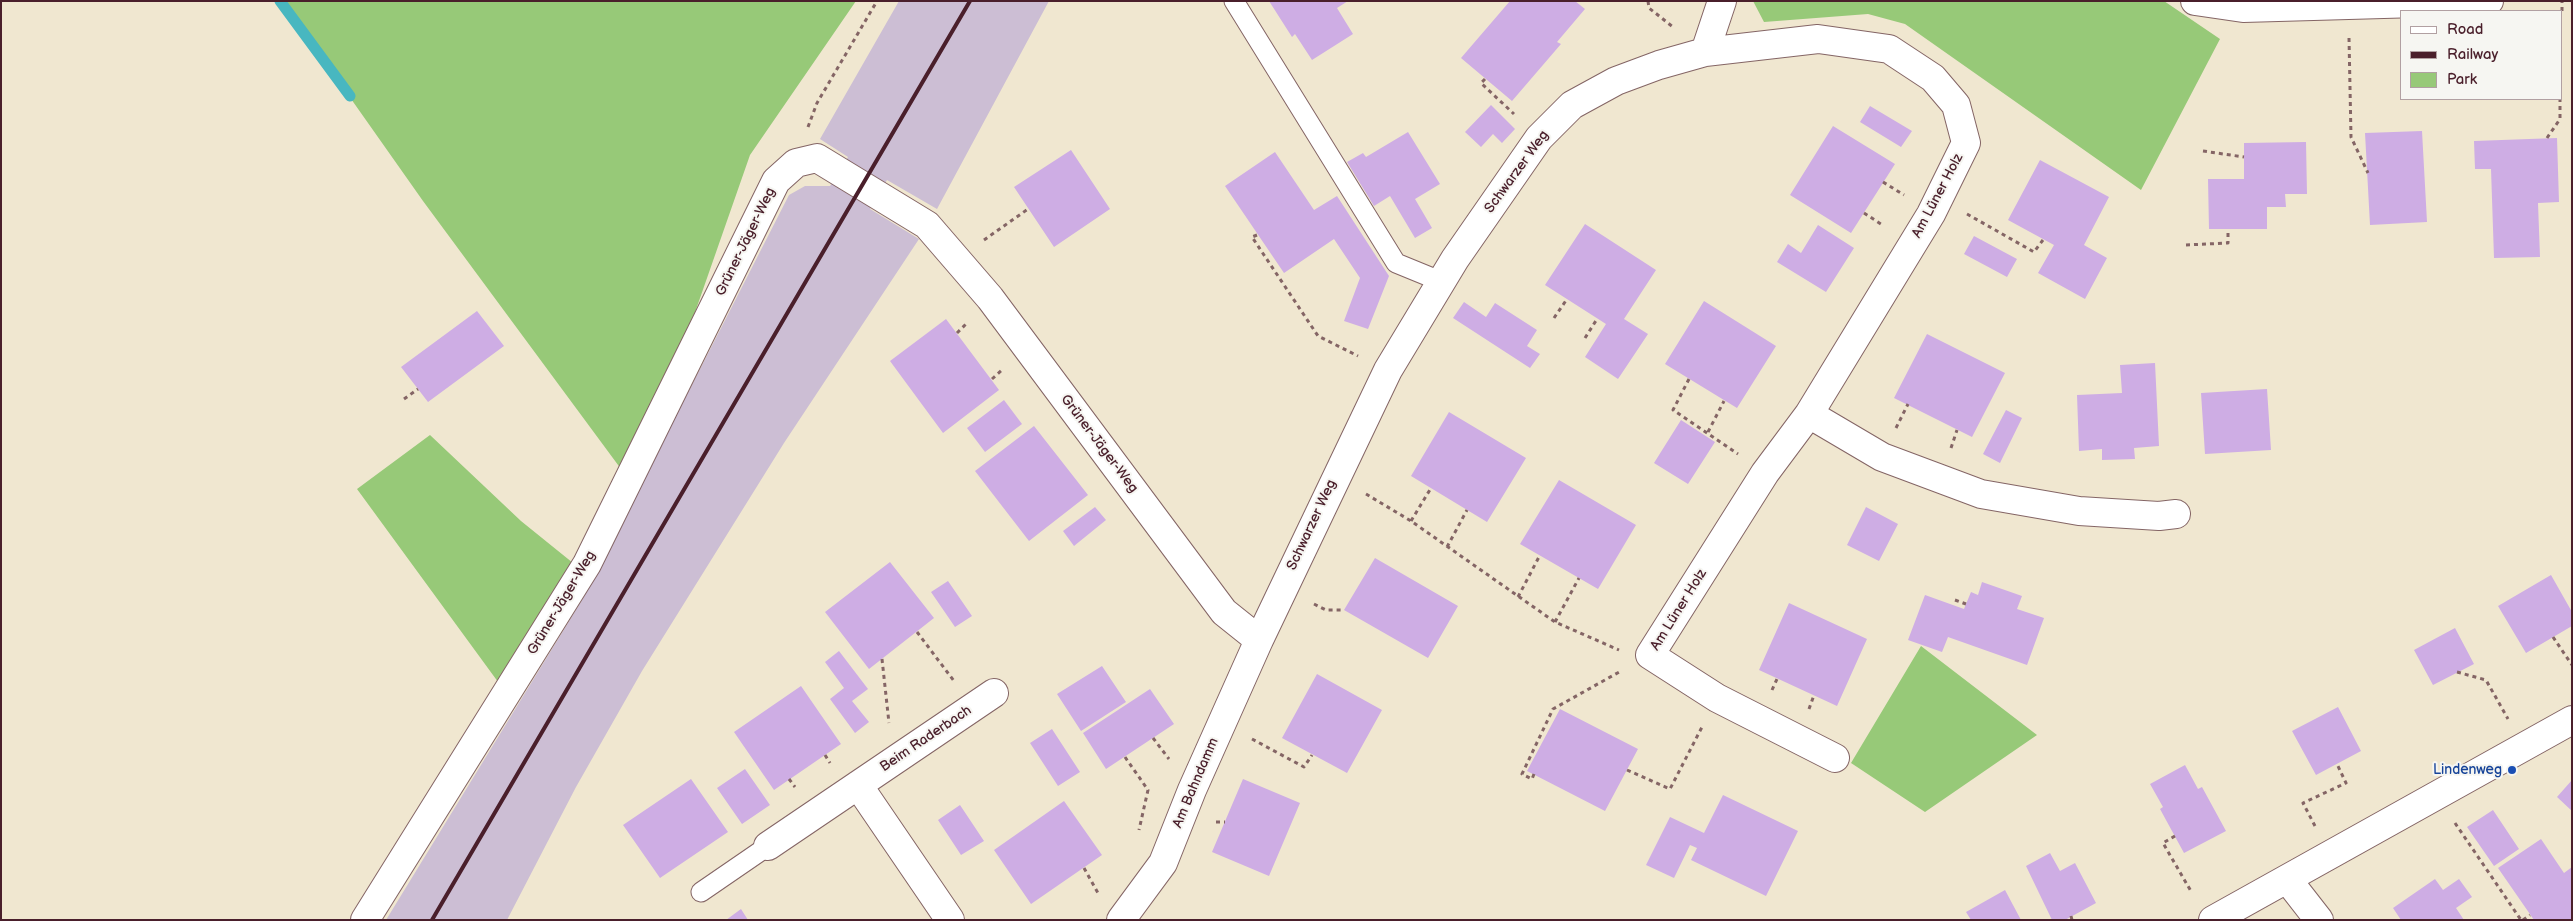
<!DOCTYPE html>
<meta charset="utf-8">
<style>
body{margin:0}
#map{position:relative;width:2573px;height:921px;overflow:hidden;background:#f0e7d0;font-family:"Balsamiq Sans",sans-serif}
canvas{display:block}
.frame{position:absolute;inset:0;border:2px solid #4a1f2b;pointer-events:none}
.legend{position:absolute;left:2400px;top:10px;width:162px;height:90px;box-sizing:border-box;background:#f6f6f2;border:1px solid #b1a0a2;margin:0;padding:6px 9px;list-style:none;font-size:15px;color:#4a1f2b}
.legend li{display:flex;align-items:center;gap:10px;height:25px}
.legend b{width:25px;border:1px solid #b1a0a2}
</style>
<div id="map">
<canvas width="2573" height="921"></canvas>
<div class="frame"></div>
<ul class="legend">
<li><b style="height:6px;background:#fff"></b>Road</li>
<li><b style="height:6px;background:#4a1f2b"></b>Railway</li>
<li><b style="height:14px;background:#97c978"></b>Park</li>
</ul>
</div>
<script>
const context = document.querySelector('canvas').getContext('2d');
context.lineJoin = 'round';
function fill(path, color) { context.fillStyle = color; context.fill(path, 'evenodd'); }
const toPath = rows => new Path2D(rows.map(r => 'M' + r).join(''));
function trace(path, color, width, dash) { context.strokeStyle = color; context.lineWidth = width; context.lineCap = dash ? 'butt' : 'round'; context.setLineDash(dash || []); context.stroke(path); }
function label(font, color, halo, rows, align = 'center') {
  context.font = font + ' "Balsamiq Sans",sans-serif'; context.lineWidth = 4; context.setLineDash([]); context.textBaseline = 'middle'; context.strokeStyle = halo; context.fillStyle = color; for (const [text, x, y, turn = 0] of rows) {
    context.save(); context.translate(x, y); context.rotate((+turn || 0) * Math.PI / 180); context.textAlign = isNaN(turn) ? turn : align; if (halo) context.strokeText(text, 0, 0); context.fillText(text, 0, 0); context.restore();
  }
}
const industrial = toPath([
 [899,1,1049,1,937,209,887,180,870,209,919,239,784,443,642,671,576,787,507,920,386,920,582,600,789,195,805,186,830,186,848,157,820,139]
]);
const green = toPath([
 [282,1,856,1,750,155,685,341,621,469,423,201],
 [1753,1,2164,1,2220,39,2141,190,1905,24,1868,14,1764,22],
 [430,435,521,521,573,563,501,686,357,489],
 [1921,646,2037,735,1925,812,1851,763]
]);
const stream = toPath([
 [280,1,350,96]
]);
const building = toPath([
 [1269,1,1348,1,1337,8,1353,34,1312,60,1295,34,1292,37],
 [1510,1,1575,1,1585,9,1557,42,1561,44,1512,101,1461,58],
 [1491,105,1515,129,1502,143,1493,134,1481,147,1465,132],
 [1870,106,1912,131,1901,147,1860,122],
 [1833,126,1895,164,1851,233,1790,195],
 [2422,131,2427,222,2370,225,2365,133],
 [1408,132,1440,184,1415,199,1432,228,1415,238,1390,196,1374,206,1347,162,1363,153,1366,157],
 [2557,138,2559,202,2538,203,2540,257,2494,258,2491,169,2475,169,2474,141],
 [2306,142,2307,194,2285,194,2286,207,2267,207,2267,229,2209,229,2208,179,2244,179,2244,143],
 [1071,150,1110,209,1054,247,1014,187],
 [1275,152,1314,210,1337,196,1389,276,1368,329,1344,321,1360,278,1334,239,1284,273,1225,186],
 [2040,160,2109,197,2084,245,2107,258,2085,299,2038,273,2054,245,2008,220],
 [1585,224,1656,270,1624,319,1648,334,1618,379,1585,357,1606,324,1545,285],
 [1818,225,1854,248,1826,292,1777,262,1788,244,1801,253],
 [1974,236,2017,259,2007,277,1964,254],
 [1704,301,1776,346,1737,408,1665,364],
 [1464,302,1486,317,1495,303,1537,330,1527,346,1540,354,1530,368,1453,318],
 [477,311,504,346,428,402,401,367],
 [946,319,999,390,943,433,890,361],
 [1927,334,2005,373,1972,437,1894,398],
 [2155,363,2159,446,2134,448,2135,459,2102,460,2102,449,2079,451,2077,395,2122,393,2120,365],
 [2267,389,2271,450,2205,454,2201,393],
 [1004,400,1022,424,985,452,967,428],
 [2006,410,2022,418,2000,463,1983,454],
 [1449,412,1526,458,1487,522,1411,476],
 [1681,420,1715,442,1688,484,1654,463],
 [1034,426,1088,495,1029,541,975,471],
 [1559,480,1636,525,1598,589,1520,544],
 [1095,507,1106,520,1074,546,1063,531],
 [1866,507,1898,524,1879,561,1847,545],
 [1375,558,1458,606,1428,658,1344,610],
 [890,562,934,618,869,669,825,612],
 [2551,575,2572,612,2572,626,2526,653,2498,606],
 [948,581,972,616,955,627,931,592],
 [1982,582,2022,596,2017,609,2044,618,2027,665,1948,637,1942,652,1908,640,1925,595,1964,609,1971,592,1978,595],
 [1789,603,1867,639,1837,706,1759,670],
 [2455,628,2474,664,2433,685,2414,650],
 [839,651,868,689,852,701,869,722,855,733,830,699,844,688,825,662],
 [1102,666,1126,702,1081,731,1057,694],
 [1317,674,1382,710,1347,773,1282,738],
 [801,686,841,744,774,790,734,732],
 [1150,689,1174,724,1106,769,1083,733],
 [2338,707,2361,751,2316,775,2292,731],
 [1560,709,1638,749,1605,811,1527,771],
 [1052,729,1080,772,1058,786,1030,743],
 [2185,765,2198,789,2202,787,2226,831,2184,853,2160,809,2163,807,2150,784],
 [745,769,770,805,742,824,717,788],
 [691,779,728,832,660,878,623,825],
 [1243,779,1300,803,1269,876,1212,852],
 [2572,780,2572,811,2557,797],
 [1723,795,1798,831,1766,896,1691,860,1697,848,1690,845,1674,878,1646,865,1670,817,1704,833],
 [1064,801,1102,855,1031,904,994,850],
 [960,805,984,841,961,855,938,820],
 [2493,810,2519,849,2494,866,2467,827],
 [2541,839,2564,873,2572,867,2572,920,2534,920,2498,868],
 [2050,853,2060,871,2075,863,2096,903,2065,920,2052,920,2026,866],
 [2435,879,2443,890,2459,879,2472,897,2456,908,2464,920,2401,920,2393,908],
 [2005,890,2021,920,1971,920,1966,912],
 [741,909,748,920,726,920]
]);
const path = toPath([
 [1648,1,1649,8,1673,27],
 [2562,11,2562,1],
 [2349,38,2351,137,2368,173],
 [1485,79,1481,83,1514,114],
 [808,127,817,103,877,1],
 [2547,138,2560,119,2560,99],
 [2203,151,2244,157],
 [1883,182,1904,195],
 [1864,213,1884,226],
 [1967,214,2034,252,2043,240],
 [1257,235,1252,237,1318,336,1358,356],
 [984,240,1028,209],
 [2186,245,2228,243,2228,229],
 [1554,318,1567,299],
 [957,333,967,323],
 [1585,338,1597,319],
 [992,379,1002,370],
 [1689,379,1673,410,1738,454],
 [404,399,418,389],
 [1896,428,1908,404],
 [1708,432,1724,401],
 [1951,448,1957,430],
 [1366,494,1411,521,1555,622,1619,650],
 [1411,521,1431,488],
 [1447,547,1467,510],
 [1518,597,1540,555],
 [1955,600,1966,604],
 [1314,604,1326,610,1344,610],
 [1555,622,1579,578],
 [917,632,954,681],
 [2553,637,2572,665],
 [882,659,889,723],
 [2457,672,2486,680,2508,719],
 [1772,690,1777,679],
 [1809,709,1814,695],
 [1153,738,1169,759],
 [1252,739,1304,767,1312,755],
 [825,755,830,763],
 [1125,757,1148,790,1139,830],
 [1627,770,1670,789,1702,727],
 [1534,774,1532,779,1522,774,1553,709,1621,671],
 [789,779,795,787],
 [1216,822,1225,822],
 [2455,823,2521,920],
 [2315,826,2303,803,2346,783,2337,764],
 [2175,836,2163,843,2192,893],
 [1084,868,1098,893],
 [2071,916,2072,920],
 [2523,920,2530,915]
]);
const lane = toPath([
 [1234,1,1396,263,1440,281],
 [701,892,768,846]
]);
const street = toPath([
 [2195,1,2243,8,2489,1],
 [1705,52,1722,1],
 [1809,414,1882,457,1981,494,2079,511,2159,516,2176,514],
 [858,785,950,920],
 [768,846,994,693],
 [2287,879,2319,920],
 [365,920,587,564,776,181,796,163,817,158,927,225,990,298,1224,612,1259,640],
 [1121,920,1163,863,1192,790,1259,640,1388,370,1455,259,1539,138,1572,105,1616,81,1659,65,1705,52,1818,39,1889,49,1933,78,1956,105,1966,143,1931,214,1809,414,1765,473,1650,655,1717,698,1835,758],
 [2213,920,2572,720]
]);
const rail = toPath([
 [432,920,970,1]
]);
const markers = [
 [2512,770,5,"#1a4fb4"]
];
const streetNames = [
 ["Schwarzer Weg",1517,172,-54],
 ["Am Lüner Holz",1938,196,-62],
 ["Grüner-Jäger-Weg",746,242,-64],
 ["Grüner-Jäger-Weg",1099,444,53],
 ["Schwarzer Weg",1312,525,-65],
 ["Grüner-Jäger-Weg",562,603,-59],
 ["Am Lüner Holz",1679,610,-58],
 ["Beim Raderbach",926,739,-34],
 ["Am Bahndamm",1196,783,-67]
];
const transitNames = [
 ["Lindenweg",2502,770]
];
fill(industrial, '#ccbed4');
fill(green, '#97c978');
trace(stream, '#48b7c0', 11);
fill(building, '#ceade4');
trace(lane, '#846565', 21);
trace(street, '#846565', 30);
trace(path, '#846565', 3, [4, 4]);
trace(lane, '#fff', 19);
trace(street, '#fff', 28);
trace(rail, '#4a1f2b', 4);
for (const [x, y, r, color] of markers) { const dot = new Path2D(); dot.arc(x, y, r, 0, 2 * Math.PI); context.fillStyle = color; context.fill(dot); trace(dot, '#f6f6f2', 2); }
label('14px', '#4a1f2b', '#f6f6f2', streetNames);
label('14px', '#164399', '#f6f6f2', transitNames, 'right');
</script>
